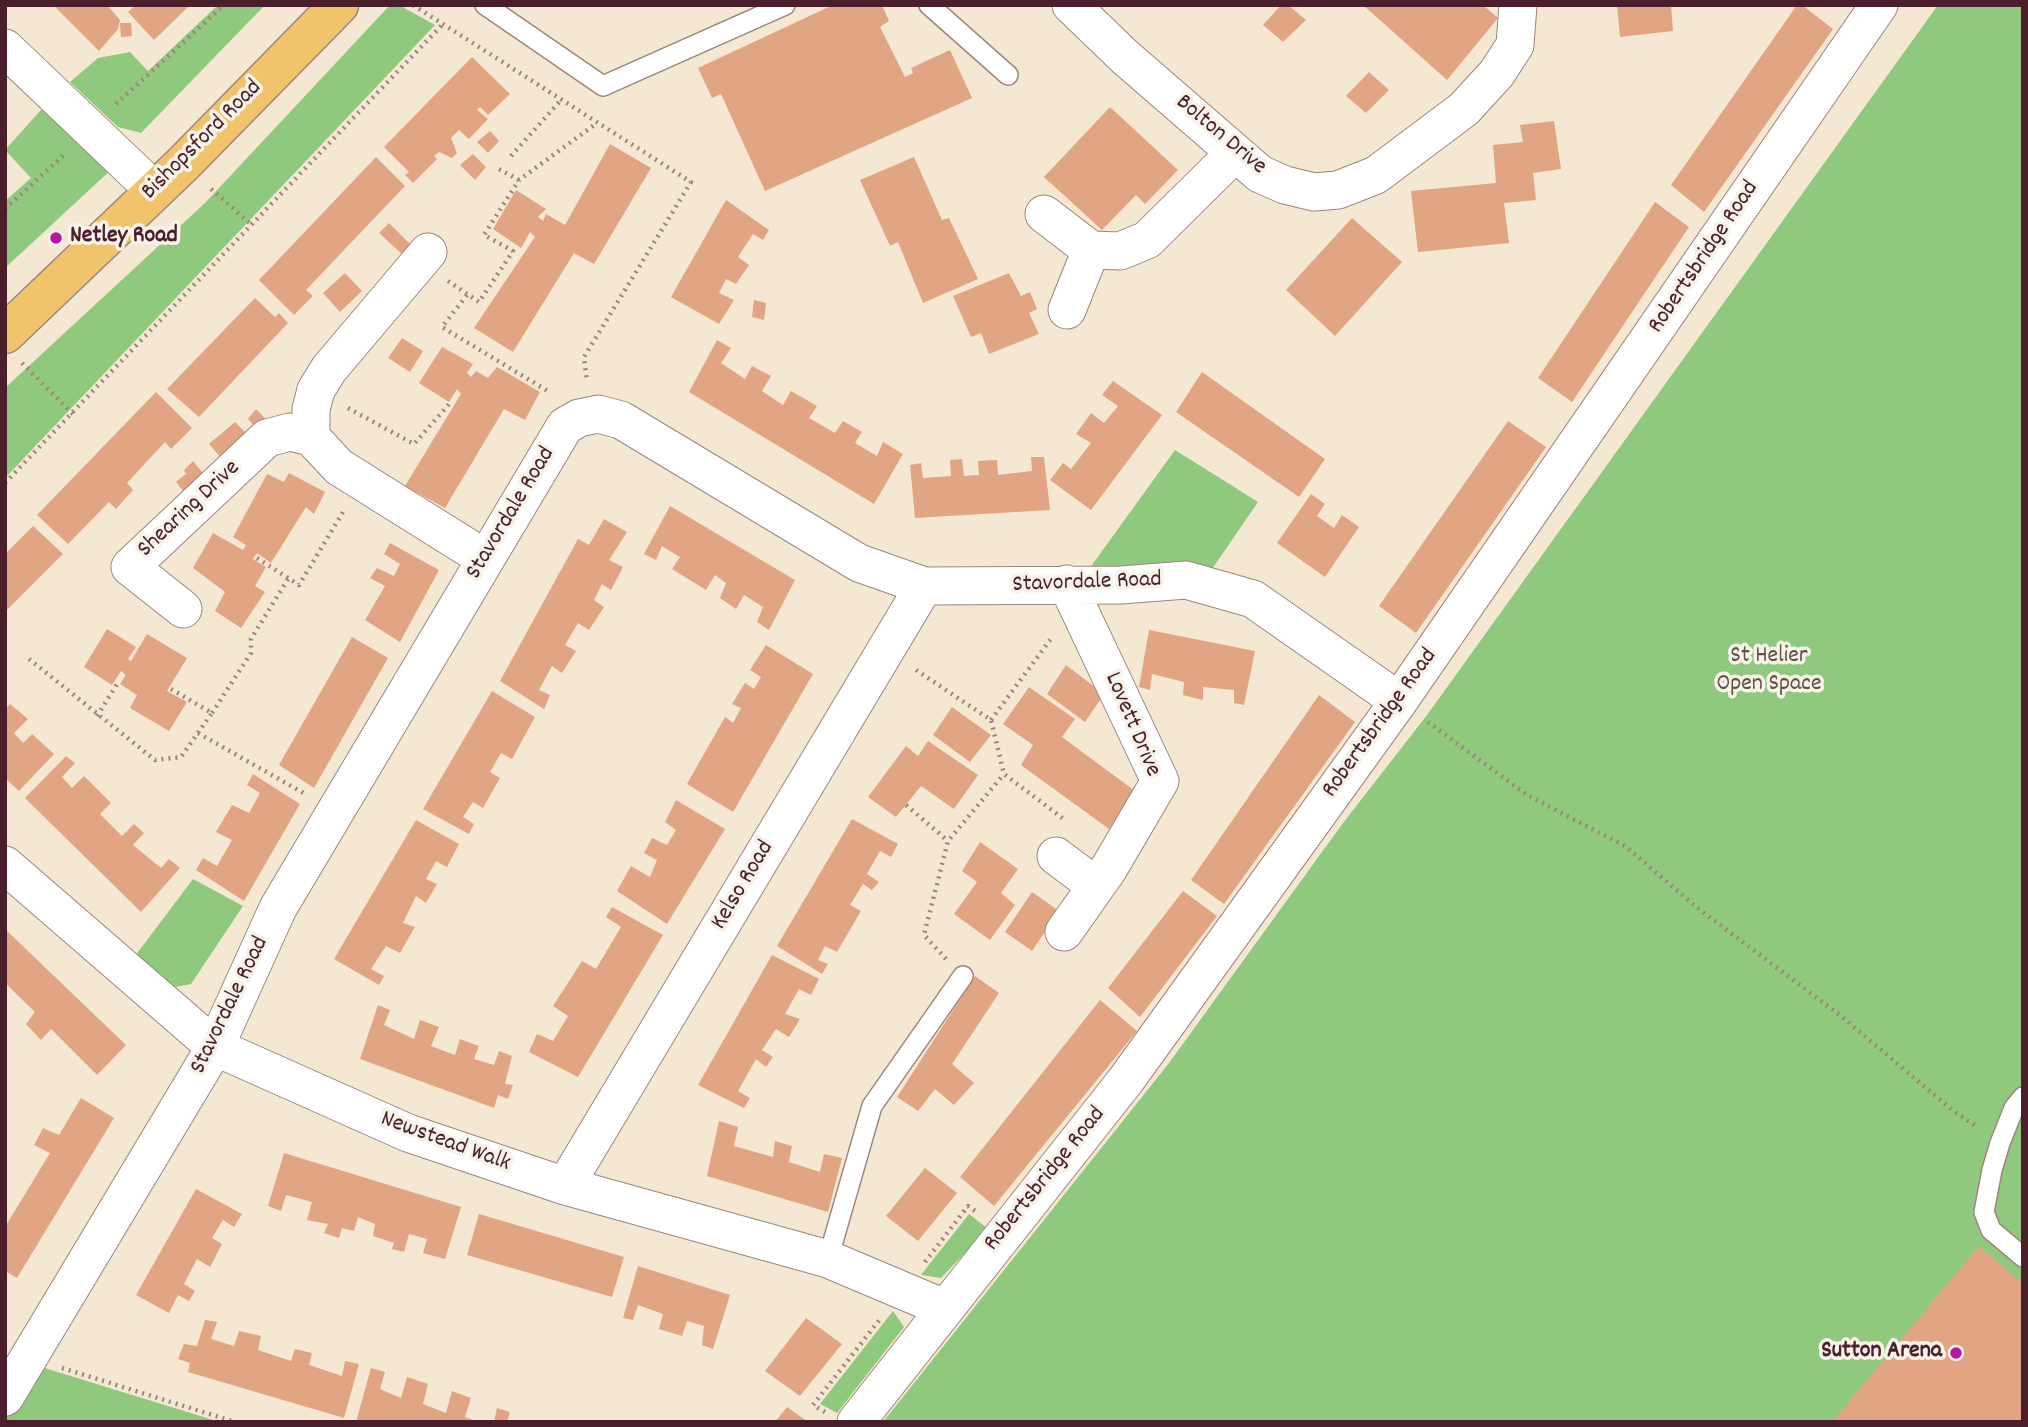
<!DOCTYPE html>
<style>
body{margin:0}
#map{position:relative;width:2028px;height:1427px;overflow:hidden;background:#f4e8d2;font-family:Dekko,sans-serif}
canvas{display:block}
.frame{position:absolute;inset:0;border:7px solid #4a1f2b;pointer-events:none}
</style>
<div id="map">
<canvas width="2028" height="1427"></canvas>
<div class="frame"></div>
</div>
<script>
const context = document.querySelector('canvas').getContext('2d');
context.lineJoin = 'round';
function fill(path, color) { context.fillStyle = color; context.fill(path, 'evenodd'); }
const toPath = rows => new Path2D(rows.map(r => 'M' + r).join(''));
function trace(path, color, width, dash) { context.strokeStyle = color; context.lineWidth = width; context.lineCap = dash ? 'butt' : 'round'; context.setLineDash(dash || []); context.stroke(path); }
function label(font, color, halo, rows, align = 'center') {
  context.font = font + ' Dekko,sans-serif'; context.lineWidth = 7; context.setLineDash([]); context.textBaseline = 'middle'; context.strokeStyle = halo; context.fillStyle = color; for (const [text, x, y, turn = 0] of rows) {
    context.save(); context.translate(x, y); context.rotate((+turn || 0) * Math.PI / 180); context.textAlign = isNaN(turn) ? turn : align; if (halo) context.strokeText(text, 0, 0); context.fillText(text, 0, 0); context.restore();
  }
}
const green = toPath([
 [218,5,265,5,141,133,118,127,70,82,98,58,130,52,148,71],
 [390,5,399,5,435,25,5,478,5,388,205,203],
 [1938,5,2023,5,2023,1422,883,1422,1169,1063,1343,823,1427,715],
 [49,101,113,168,5,268,5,201,31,178,5,150],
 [1175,450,1258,502,1210,572,1079,583],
 [193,879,243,906,191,984,175,987,135,956],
 [969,1214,988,1229,941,1278,921,1275],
 [893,1311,904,1327,837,1413,820,1404],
 [35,1365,220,1422,5,1422,5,1416]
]);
const building = toPath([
 [53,5,107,5,120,20,118,29,99,51],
 [136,5,190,5,154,40,128,12],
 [833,5,882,5,889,21,880,27,905,77,913,73,911,68,950,50,972,98,765,191,721,94,712,98,698,68],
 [1281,5,1288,5,1306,20,1283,42,1263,25],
 [1363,5,1483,5,1498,18,1447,80],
 [1617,5,1671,5,1673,31,1620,37],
 [1797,5,1802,5,1833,29,1704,212,1671,185],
 [120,23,131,23,132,36,121,37],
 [472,57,510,94,488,115,480,107,477,110,488,119,469,139,459,130,451,138,457,153,452,158,439,152,434,156,437,159,413,183,405,175,409,172,384,147],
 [1369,72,1389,90,1366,113,1346,96],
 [1110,107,1178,170,1145,204,1136,195,1102,230,1044,177],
 [1554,121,1561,169,1533,173,1536,200,1504,203,1509,243,1418,252,1411,191,1496,183,1493,145,1523,142,1520,125],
 [490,131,499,141,488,153,477,142],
 [610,144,651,168,594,264,574,253,513,352,474,328,535,237,530,232,521,248,493,229,516,190,546,209,538,217,543,221,546,214,565,225],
 [473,154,486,167,475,180,460,165],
 [376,157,405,186,306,290,313,296,294,315,259,280],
 [914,157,942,220,949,218,978,279,923,303,898,242,890,246,860,180],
 [726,200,769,230,763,240,753,234,738,257,749,265,736,284,726,279,719,293,734,300,719,324,671,297],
 [1655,202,1689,227,1572,402,1538,378],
 [1352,218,1402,262,1335,336,1286,290],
 [389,223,411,245,402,254,379,233],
 [345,273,362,291,340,312,323,293],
 [1009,273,1021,296,1030,292,1037,309,1029,313,1039,334,989,354,981,333,971,337,953,296],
 [255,298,275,317,279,313,288,323,199,417,167,389],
 [754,300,766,303,764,320,752,317],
 [402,338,423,351,410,372,388,358],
 [717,340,731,348,721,363,745,379,752,366,771,376,762,391,783,405,791,391,817,406,809,418,835,433,843,421,862,432,855,443,877,456,883,442,903,454,874,504,689,392],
 [442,347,473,364,467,373,471,377,476,371,488,378,497,367,540,392,525,420,504,409,445,508,405,486,461,394,457,389,449,402,419,383],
 [1202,372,1325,459,1299,497,1176,412],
 [1113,381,1162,415,1091,510,1050,480,1063,463,1071,469,1091,443,1076,434,1091,413,1104,423,1118,406,1102,395],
 [156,392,192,428,171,449,165,442,127,483,133,490,116,509,109,502,68,544,37,515],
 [256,409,265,418,256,428,248,419],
 [1508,421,1546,447,1416,633,1379,606],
 [235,422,248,435,222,459,209,444],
 [1031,457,1044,457,1050,510,915,518,910,465,921,463,923,478,951,476,950,460,962,459,964,476,979,475,978,461,997,460,998,475,1032,471],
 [193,461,203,473,183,491,176,482,186,474,184,470],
 [289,473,325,492,314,514,306,507,271,563,257,553,253,559,266,567,255,586,265,592,241,628,215,611,225,592,193,568,213,533,243,550,246,545,233,537,267,474,284,482],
 [1311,494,1325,504,1317,516,1334,528,1342,515,1359,527,1325,577,1277,543],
 [670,506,795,580,769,630,757,622,763,607,744,595,736,609,720,598,726,583,715,575,706,590,672,569,680,557,662,546,656,560,644,554],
 [604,519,627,532,609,560,623,567,611,590,602,584,594,600,604,607,589,630,578,623,565,645,576,651,562,673,552,666,539,690,550,695,544,709,500,681,578,539,589,545],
 [33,526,63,554,5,612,5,554],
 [390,543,439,570,400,642,365,620,385,586,370,578,377,568,394,576,400,564,384,554],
 [107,629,136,647,128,659,131,661,147,634,187,658,167,691,187,702,169,731,130,708,137,695,120,684,126,675,121,671,112,685,84,667],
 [1149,630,1255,651,1244,705,1234,703,1234,690,1203,687,1203,700,1183,695,1184,682,1152,674,1150,690,1139,687],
 [352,637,388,658,314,788,279,765],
 [766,645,813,674,733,812,687,784,725,717,733,723,741,708,732,704,745,683,754,689,761,677,750,670],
 [1066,665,1104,694,1085,722,1047,694],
 [1029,687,1075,719,1062,737,1135,791,1109,829,1021,765,1033,745,1003,724],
 [492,691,535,717,512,759,501,753,490,772,500,778,483,808,473,802,463,817,474,824,469,834,423,809],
 [1319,695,1355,722,1224,904,1191,880],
 [10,704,28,719,14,733,23,743,32,734,54,754,19,791,5,778,5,710],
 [952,707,991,735,970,762,933,735],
 [928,741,978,775,954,809,921,786,896,817,868,797,906,746,918,756],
 [66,756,75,763,62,777,72,788,84,776,111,803,100,814,122,836,134,824,144,833,133,845,161,868,169,859,180,868,141,912,25,798],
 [253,774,300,804,244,901,196,870,203,858,217,866,232,840,216,832,232,805,249,813,260,793,247,785],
 [676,800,725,829,667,924,617,891,631,866,650,877,657,860,644,853,652,838,667,845,676,830,665,822],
 [852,819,898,844,891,857,880,851,867,874,879,882,872,890,863,884,850,905,861,911,837,952,825,946,818,960,828,964,822,974,777,946],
 [416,820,459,844,447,867,436,861,426,879,437,884,426,903,416,896,403,923,415,927,400,953,386,946,371,969,384,976,379,985,334,959],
 [980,842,1018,869,1001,893,1015,905,990,940,954,914,977,882,962,871],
 [1183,891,1217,916,1140,1017,1108,988],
 [1032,892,1059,911,1032,951,1005,932],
 [612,907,663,935,578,1077,529,1052,537,1034,553,1041,568,1016,553,1006,582,961,596,969,621,927,606,917],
 [5,929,126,1045,97,1075,51,1029,41,1040,26,1024,35,1012,5,983],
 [772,955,819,979,811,995,799,989,785,1014,800,1019,789,1037,776,1029,762,1050,773,1057,766,1067,756,1059,738,1091,750,1098,744,1108,698,1085],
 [975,976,999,993,952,1064,974,1083,954,1105,935,1089,918,1111,897,1097],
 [1100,1000,1137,1031,994,1206,960,1177],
 [378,1005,390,1010,384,1025,414,1039,420,1020,439,1027,431,1046,455,1055,460,1039,479,1046,474,1059,494,1065,499,1051,512,1056,505,1084,513,1085,508,1099,498,1095,494,1108,360,1059],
 [81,1098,114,1118,17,1278,5,1271,5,1227,50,1153,34,1145,43,1128,59,1135],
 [719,1121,738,1127,734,1146,773,1157,775,1141,792,1146,789,1162,820,1172,824,1154,842,1158,828,1212,707,1176],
 [284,1153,461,1207,445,1259,423,1253,427,1239,409,1234,404,1252,392,1249,394,1243,373,1236,375,1224,358,1217,354,1231,342,1228,339,1238,324,1233,328,1224,307,1220,312,1202,286,1195,281,1211,268,1206],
 [925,1168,957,1193,918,1241,886,1216],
 [196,1189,242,1214,234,1227,223,1220,212,1238,222,1244,210,1267,197,1259,184,1284,195,1291,189,1301,178,1295,169,1313,136,1295],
 [479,1214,624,1257,612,1297,467,1255],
 [1979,1246,2023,1284,2023,1422,1832,1422],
 [638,1266,730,1295,713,1349,702,1345,704,1326,687,1321,682,1336,659,1329,663,1314,638,1305,633,1320,623,1318],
 [806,1318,842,1344,800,1396,765,1371],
 [205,1320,217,1322,211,1339,234,1346,239,1331,261,1336,258,1350,291,1361,295,1349,312,1353,309,1365,342,1376,345,1361,359,1364,344,1418,188,1372,190,1363,178,1359,184,1344,197,1346],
 [371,1368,385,1372,380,1389,401,1398,407,1377,428,1384,423,1404,446,1413,452,1391,471,1398,465,1417,479,1422,356,1422],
 [787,1407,808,1422,775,1422],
 [497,1408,510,1412,507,1422,494,1422]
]);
const path = toPath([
 [413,5,691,182,584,357,587,382],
 [116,104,224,5],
 [511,156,561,100],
 [499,169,519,180],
 [211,189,252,225],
 [5,209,65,154],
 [448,281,479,302,513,251,484,235,519,180,597,123],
 [467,295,442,327,551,393],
 [22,363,73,414],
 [348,408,414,444,451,402],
 [5,483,442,25],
 [257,558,299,585,343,512],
 [29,659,155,760,181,757,212,713,171,689],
 [916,670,991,720,1004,774,1065,820],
 [212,713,251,653,251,639,288,579],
 [97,716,119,681],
 [991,720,1053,636],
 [1428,722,1527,795,1625,846,1695,906,1841,1016,1952,1110,1977,1127],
 [198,733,307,795],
 [906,805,948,841],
 [946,959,924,935,948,841,1004,774],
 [925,1262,968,1206,978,1213],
 [62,1368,235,1422],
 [825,1412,813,1405,881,1318]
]);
const lane = toPath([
 [485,5,603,86,785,5],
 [929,5,1008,75],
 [2023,1097,2014,1108,2000,1143,1992,1170,1984,1212,1991,1230,2023,1257],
 [828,1259,872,1106,963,976]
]);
const street = toPath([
 [1071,5,1125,57,1260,174,1285,185,1314,192,1338,190,1376,175,1464,109,1497,73,1515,45,1518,5],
 [5,48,154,190],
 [1044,214,1091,250,1120,251,1147,240,1234,154],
 [1067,310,1091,250],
 [311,437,339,467,486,559],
 [183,609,130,567,267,438,290,432,311,437,311,409,316,390,329,369,428,252],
 [1056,856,1096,886],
 [5,865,215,1047,408,1133,565,1186,828,1259,944,1308],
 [1064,932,1109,868,1160,781,1067,584],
 [565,1186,924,586],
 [5,1397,215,1047,278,908,565,426,579,418,598,414,621,420,859,563,924,586,1121,585,1186,580,1253,599,1399,701],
 [856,1422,1126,1080,1399,701,1879,5]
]);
const primary = toPath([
 [5,334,183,164,339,5]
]);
const markers = [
 [56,238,7,"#b5179e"],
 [1956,1353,7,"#b5179e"]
];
const streetNames = [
 ["Bolton Drive",1220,136,40],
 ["Bishopsford Road",203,141,-45],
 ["Robertsbridge Road",1705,258,-56],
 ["Shearing Drive",190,510,-43],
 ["Stavordale Road",512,514,-59],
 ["Stavordale Road",1087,584,-2],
 ["Robertsbridge Road",1381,724,-54],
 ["Lovett Drive",1131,725,67],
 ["Kelso Road",744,886,-59],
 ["Stavordale Road",231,1006,-64],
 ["Newstead Walk",445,1143,20],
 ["Robertsbridge Road",1046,1180,-51]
];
const poiNames = [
 ["Netley Road",70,238],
 ["Sutton Arena",1942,1353,"right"]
];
const parkNames = [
 ["St Helier",1769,658],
 ["Open Space",1769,686]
];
fill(green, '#8fc97d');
fill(building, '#e1a583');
trace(lane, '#9f847e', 22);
trace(street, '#9f847e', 39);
trace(primary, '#9f847e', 41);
trace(path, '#9f847e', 4.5, [2, 5]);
trace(lane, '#fff', 19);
trace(street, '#fff', 37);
trace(primary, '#f1c36a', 38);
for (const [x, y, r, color] of markers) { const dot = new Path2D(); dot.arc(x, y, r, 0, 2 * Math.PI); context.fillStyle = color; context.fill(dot); trace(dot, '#f7f3e8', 2.5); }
label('24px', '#4a1f2b', '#f7f3e8', streetNames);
label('bold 24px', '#4a1f2b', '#f7f3e8', poiNames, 'left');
label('24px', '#5f5244', '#f7f3e8', parkNames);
</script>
